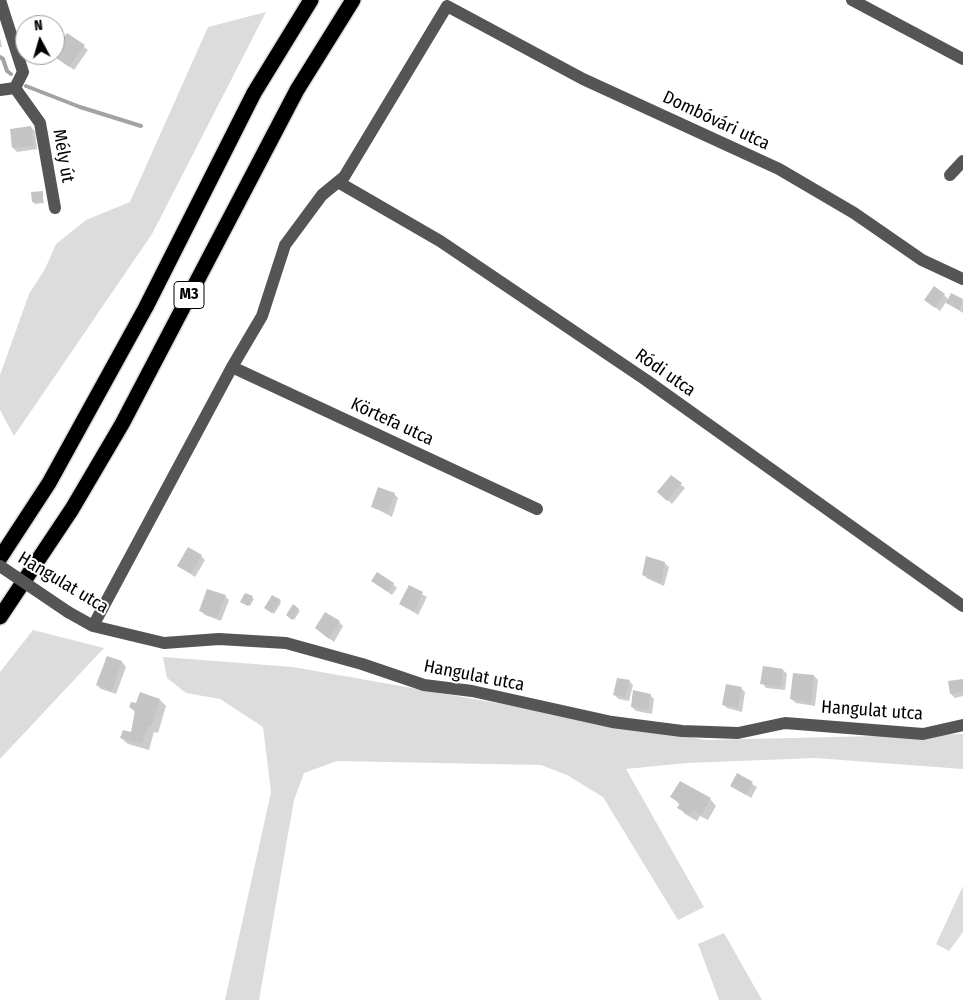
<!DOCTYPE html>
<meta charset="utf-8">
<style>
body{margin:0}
#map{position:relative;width:963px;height:1000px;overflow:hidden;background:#fff;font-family:"Fira Sans Condensed",sans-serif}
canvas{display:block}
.north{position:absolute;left:15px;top:15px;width:50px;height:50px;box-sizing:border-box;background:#fff;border:1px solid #999;border-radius:50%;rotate:354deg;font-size:14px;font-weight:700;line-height:20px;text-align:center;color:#000}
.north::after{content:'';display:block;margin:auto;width:18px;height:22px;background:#000;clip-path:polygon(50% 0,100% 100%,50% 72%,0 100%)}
</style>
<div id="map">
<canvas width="963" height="1000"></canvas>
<div class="north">N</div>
</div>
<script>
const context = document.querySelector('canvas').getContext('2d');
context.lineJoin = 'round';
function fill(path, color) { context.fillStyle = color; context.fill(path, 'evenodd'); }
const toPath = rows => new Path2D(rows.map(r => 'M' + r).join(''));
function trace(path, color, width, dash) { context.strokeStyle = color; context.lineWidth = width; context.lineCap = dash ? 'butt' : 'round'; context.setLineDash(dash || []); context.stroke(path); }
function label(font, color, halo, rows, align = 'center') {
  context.font = font + ' "Fira Sans Condensed",sans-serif'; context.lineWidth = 4; context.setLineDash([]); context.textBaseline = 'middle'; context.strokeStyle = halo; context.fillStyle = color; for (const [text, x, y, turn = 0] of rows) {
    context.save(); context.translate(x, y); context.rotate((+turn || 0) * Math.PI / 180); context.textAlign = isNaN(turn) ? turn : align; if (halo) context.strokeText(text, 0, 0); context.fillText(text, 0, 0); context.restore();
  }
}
const green = toPath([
 [266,12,152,234,14,436,0,410,0,375,29,294,45,269,56,244,86,220,130,202,208,27],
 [33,630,104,648,0,759,0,672],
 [163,657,293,667,706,740,963,734,963,769,815,758,687,763,626,769,704,907,678,920,603,797,567,775,541,765,337,761,304,773,294,800,259,1000,225,1000,271,792,263,727,220,699,186,693,167,678],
 [963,886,963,932,949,951,936,944],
 [724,933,762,1000,719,1000,698,944]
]);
const shadow = toPath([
 [68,34,88,50,74,70,55,55],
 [0,38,2,47,0,47],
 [31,127,35,131,37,149,17,152,13,148],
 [42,192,44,203,35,204,33,202],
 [952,294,963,300,963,313,946,302,940,311,926,300,944,295,949,300],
 [671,477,685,488,672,504,658,491],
 [394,494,398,498,392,517,373,507],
 [201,556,205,560,195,577,179,566],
 [664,563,669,567,664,586,648,579,644,575],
 [372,581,393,584,397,588,392,595],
 [409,587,427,597,418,615,401,604],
 [246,595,254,599,250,606,244,603],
 [225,596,229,600,221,621,205,615,201,611],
 [280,601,281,603,274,614,267,609],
 [298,610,300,611,294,620,288,615],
 [339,622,343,626,334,642,321,632],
 [107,657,122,662,126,667,116,694,101,689,97,685],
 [783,670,787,674,785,690,766,688,762,683],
 [814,676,818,680,815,706,796,703,791,699],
 [963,680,963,696,955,698,951,694],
 [629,681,633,685,629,701,619,699,614,695],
 [741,688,745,692,742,712,727,708,723,704],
 [650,695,654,699,652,714,636,711,632,707],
 [160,700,166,706,158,733,154,732,149,750,128,744,121,738,131,734,136,713,130,707],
 [737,775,757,787,751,798,731,785],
 [672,797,710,799,716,806,708,820,700,816,697,821,685,814,679,808,680,805]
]);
const stream = toPath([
 [0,57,3,59,7,71,11,74],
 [26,86,80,107,141,126]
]);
const building = toPath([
 [67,33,85,45,69,67,52,55,55,55,55,51],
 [31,126,34,146,12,148,10,129],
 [43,191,43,202,32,202,31,192],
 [934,286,945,294,935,308,924,300],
 [951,293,963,299,959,310,946,303],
 [671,475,682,483,667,501,657,492],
 [378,487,395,493,387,513,371,507],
 [188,547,202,555,191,574,177,566],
 [646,556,665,562,661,583,642,575],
 [377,572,394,583,388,592,371,581],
 [409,585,423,592,414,612,399,604],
 [207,589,226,595,217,618,199,611],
 [245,593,253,596,248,606,240,602],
 [272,595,281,600,272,613,264,608],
 [293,604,299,609,292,620,286,615],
 [325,612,340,621,329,639,315,628],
 [107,656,122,661,112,691,96,685],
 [763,666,783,669,781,687,760,684],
 [793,673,814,675,811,703,790,699],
 [617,678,630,680,625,697,613,695],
 [963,679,963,692,950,694,948,681],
 [726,684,742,687,738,708,722,705],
 [633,690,651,694,648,710,631,707],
 [140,692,160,699,151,727,148,726,142,744,120,738,123,730,131,732,135,710,129,707,131,702,136,703],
 [737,773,753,782,746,795,730,786],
 [680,781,711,798,701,815,693,810,690,815,677,808,680,803,670,797]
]);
const minor = toPath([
 [852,0,963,59],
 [15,88,40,123,55,208],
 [0,90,15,88,23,72,0,0],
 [950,175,963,161],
 [338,182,440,241,646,380,963,606],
 [232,367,537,509],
 [68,612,93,626,164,643,219,639,286,643,362,664,424,685,472,691,612,722,682,731,738,733,785,723,923,734,963,725],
 [93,626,232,367,262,316,285,245,322,195,344,177,447,6,583,79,779,169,854,213,922,260,963,279]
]);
const highway = toPath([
 [0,558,49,483,146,307,254,93,311,0],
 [0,617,72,509,122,424,297,90,353,0]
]);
const minorBridge = toPath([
 [0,566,68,612]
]);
const shields = [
 [189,295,30]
];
const shieldNames = [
 ["M3",189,295]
];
const streetNames = [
 ["Dombóvári utca",716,121,25],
 ["Mély út",63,156,80],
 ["Ródi utca",665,373,35],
 ["Körtefa utca",392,422,25],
 ["Hangulat utca",63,583,31],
 ["Hangulat utca",474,676,11],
 ["Hangulat utca",872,711,4]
];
fill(green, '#dcdcdc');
fill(shadow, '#0003');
trace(stream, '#a3a3a3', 4);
fill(building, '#c4c4c4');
trace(highway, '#dbdbdb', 18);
trace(minor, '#555', 12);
trace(highway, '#000', 15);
trace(minorBridge, '#555', 12);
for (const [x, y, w] of shields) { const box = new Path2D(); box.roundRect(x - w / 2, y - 13.5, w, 27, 4); context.fillStyle = '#fff'; context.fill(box); trace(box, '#000', 1); }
label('bold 16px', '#000', null, shieldNames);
label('18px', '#000', '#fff', streetNames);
</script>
